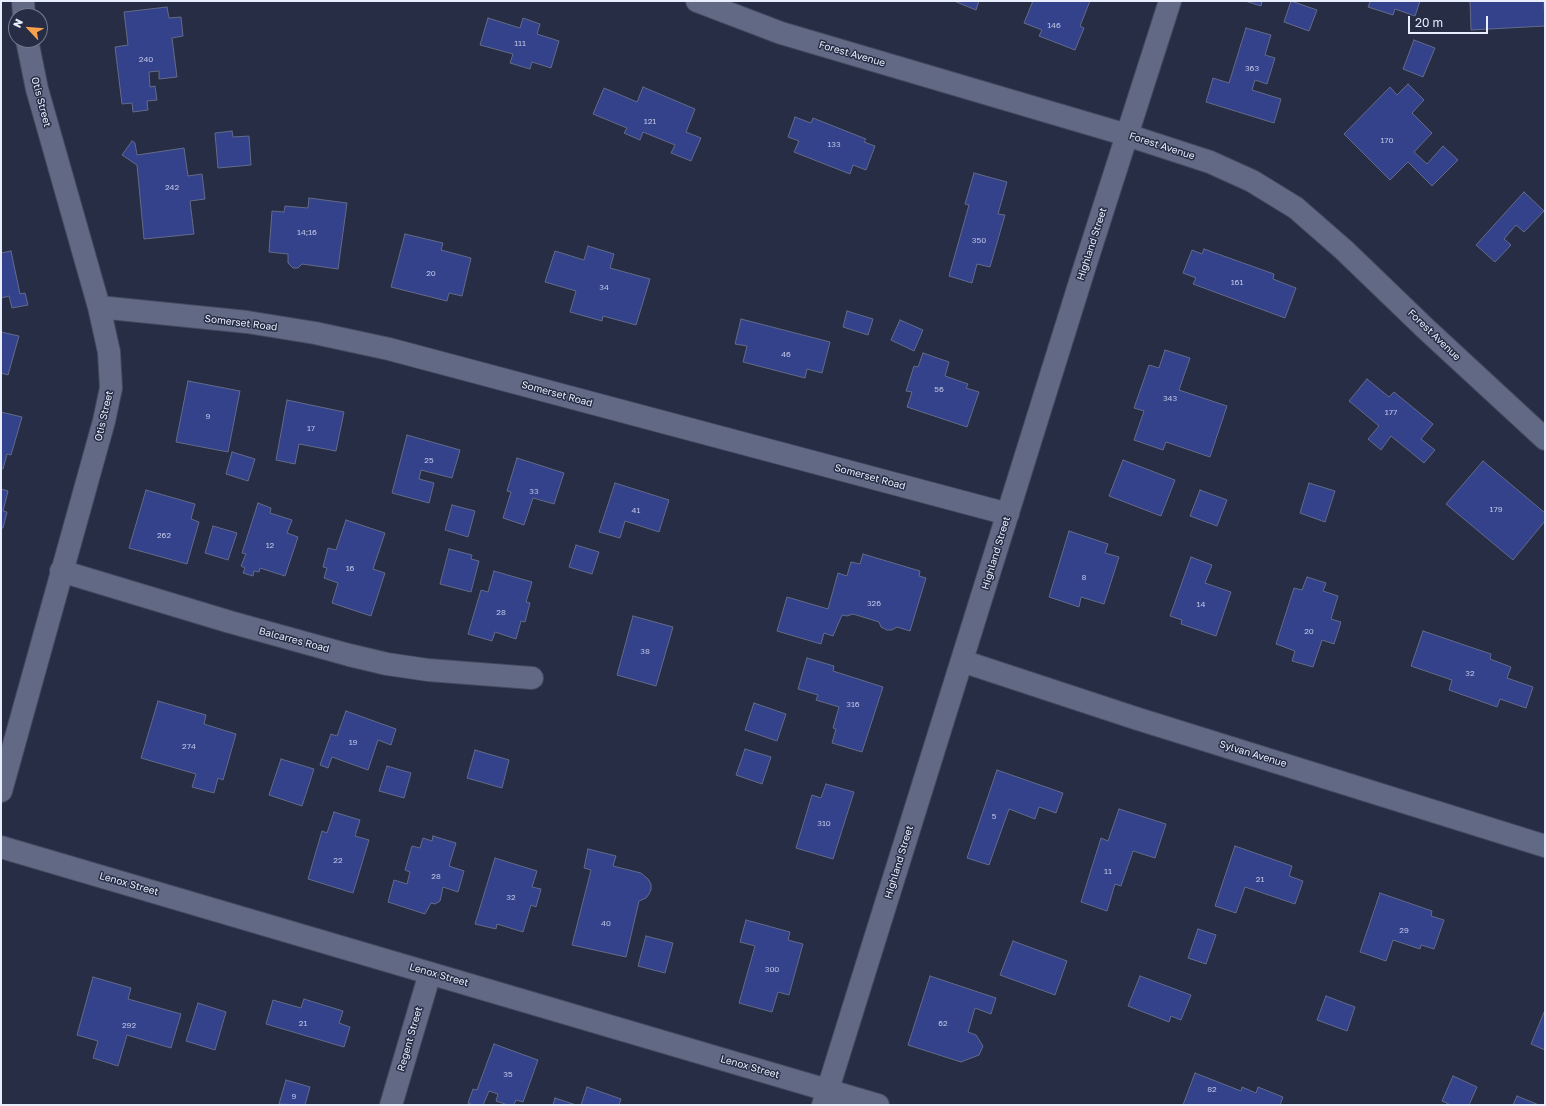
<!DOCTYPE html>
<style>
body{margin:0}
#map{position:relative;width:1546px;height:1106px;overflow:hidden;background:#262d45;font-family:"Golos Text",sans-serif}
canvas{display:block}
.frame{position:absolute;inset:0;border:2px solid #e9eefe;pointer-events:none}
.north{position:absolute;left:8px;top:8px;width:40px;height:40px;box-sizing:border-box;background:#262d45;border:1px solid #747a8f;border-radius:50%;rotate:296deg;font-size:11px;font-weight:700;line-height:16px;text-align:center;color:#e9eefe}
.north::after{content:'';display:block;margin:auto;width:14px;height:18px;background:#f8a04b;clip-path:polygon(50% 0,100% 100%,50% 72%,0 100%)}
.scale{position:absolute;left:1408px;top:16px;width:80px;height:18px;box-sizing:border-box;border:2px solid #e9eefe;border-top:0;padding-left:5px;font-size:12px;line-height:14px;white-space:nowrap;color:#e9eefe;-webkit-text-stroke:3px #262d45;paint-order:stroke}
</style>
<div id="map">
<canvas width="1546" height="1106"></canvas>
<div class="frame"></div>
<div class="north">N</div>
<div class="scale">20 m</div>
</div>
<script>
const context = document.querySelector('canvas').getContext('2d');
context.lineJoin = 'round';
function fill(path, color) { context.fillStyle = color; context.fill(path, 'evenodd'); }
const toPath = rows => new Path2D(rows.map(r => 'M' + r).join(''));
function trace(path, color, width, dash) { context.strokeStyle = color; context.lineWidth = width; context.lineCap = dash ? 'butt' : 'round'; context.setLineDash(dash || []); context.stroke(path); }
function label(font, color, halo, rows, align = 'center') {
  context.font = font + ' "Golos Text",sans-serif'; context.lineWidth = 3; context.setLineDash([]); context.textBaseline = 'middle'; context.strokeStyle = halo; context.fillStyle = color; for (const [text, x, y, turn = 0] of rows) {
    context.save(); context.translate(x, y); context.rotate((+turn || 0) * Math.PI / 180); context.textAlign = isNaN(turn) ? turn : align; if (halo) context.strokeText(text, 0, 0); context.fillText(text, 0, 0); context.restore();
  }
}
const building = toPath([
 [954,1,979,1,976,10,954,1],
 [1033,1,1090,1,1080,26,1084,28,1075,50,1039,36,1042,30,1024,23,1033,1],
 [1245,1,1262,1,1261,6,1245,1],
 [1291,1,1317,10,1309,31,1284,22,1291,1],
 [1368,1,1420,1,1415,16,1395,9,1393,15,1368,7,1370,2,1368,1],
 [1470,1,1544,1,1545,26,1471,30,1470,1],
 [167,7,169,18,181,17,183,36,172,38,177,77,159,79,159,71,149,72,150,87,155,86,157,100,147,101,148,110,133,112,132,103,122,104,115,47,128,45,124,12,167,7],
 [488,18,520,28,523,18,540,24,537,34,559,41,551,68,532,62,530,69,510,63,513,54,480,45,488,18],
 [1246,28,1271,35,1265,55,1275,58,1267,84,1255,80,1252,90,1281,99,1274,123,1206,102,1213,78,1229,83,1246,28],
 [1414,40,1435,48,1423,77,1403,69,1414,40],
 [1408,84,1424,100,1412,113,1432,133,1414,152,1427,164,1443,146,1458,160,1432,186,1408,162,1390,180,1344,134,1390,87,1397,95,1408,84],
 [643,87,695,109,686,132,701,138,691,161,671,153,675,145,643,132,640,140,624,133,627,128,593,114,604,88,637,102,643,87],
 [795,117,811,123,813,118,866,139,864,142,875,146,866,170,853,165,850,174,794,152,799,141,788,137,795,117],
 [232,131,233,137,249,136,251,165,218,168,215,133,232,131],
 [132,141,135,143,137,155,184,148,188,176,202,174,205,199,190,201,194,234,144,239,137,165,122,155,132,141],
 [974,173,1007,182,998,214,1005,215,990,267,977,264,972,283,949,276,969,205,965,204,974,173],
 [1524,192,1544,211,1524,232,1516,225,1504,239,1511,245,1495,262,1476,245,1524,192],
 [309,198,347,203,338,269,302,264,298,268,293,268,288,263,288,254,269,252,272,211,284,212,285,206,308,208,309,198],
 [405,234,443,243,441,250,471,258,462,296,449,293,447,301,391,287,405,234],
 [588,246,614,254,610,268,650,279,636,325,603,316,602,321,570,312,576,291,545,282,555,251,584,260,588,246],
 [1204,249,1274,274,1273,279,1296,288,1285,318,1193,284,1196,278,1183,273,1192,250,1202,254,1204,249],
 [11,251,20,294,25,293,28,305,12,308,9,296,1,298,1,253,11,251],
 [847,311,873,319,868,335,843,327,847,311],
 [741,319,830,342,822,373,807,369,805,378,743,362,747,346,735,344,741,319],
 [900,320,923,330,914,351,891,340,900,320],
 [1,332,19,336,8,375,1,373,1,374,1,332],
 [1165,350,1190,358,1179,390,1227,406,1210,457,1166,442,1163,450,1134,440,1144,411,1134,408,1149,365,1159,368,1165,350],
 [923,353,949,362,945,376,968,384,966,388,979,392,967,427,907,407,912,392,906,391,914,366,918,367,923,353],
 [1367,379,1389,397,1394,392,1433,424,1421,439,1435,450,1424,463,1391,436,1381,450,1368,439,1379,426,1349,401,1367,379],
 [188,381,240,391,228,452,176,442,188,381],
 [287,400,344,412,336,451,299,444,295,464,276,460,287,400],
 [1,412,22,417,11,455,7,454,3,469,1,468,1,412],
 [407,435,460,450,452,478,421,470,419,479,434,483,429,503,392,493,407,435],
 [232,452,255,459,248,481,226,474,232,452],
 [517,458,564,473,554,504,533,498,524,525,503,518,511,492,507,491,517,458],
 [1123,460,1175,480,1161,516,1109,496,1123,460],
 [1483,461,1545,513,1545,521,1513,560,1446,504,1483,461],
 [615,483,669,500,659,532,625,521,620,538,599,532,615,483],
 [1309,483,1335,491,1325,522,1300,513,1309,483],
 [1,489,8,491,3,511,7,512,3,528,1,528,1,489],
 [146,490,195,504,191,519,199,522,187,564,129,548,146,490],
 [1200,490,1227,500,1217,526,1190,516,1200,490],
 [258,503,271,508,270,513,292,520,287,533,298,537,285,576,260,568,259,572,254,571,253,576,243,573,245,568,241,566,246,554,242,553,258,503],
 [452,505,475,511,468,537,445,530,452,505],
 [346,520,385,533,373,569,385,573,371,616,332,603,338,583,324,578,327,568,323,567,328,548,336,550,346,520],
 [213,526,237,533,228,560,205,553,213,526],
 [1069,531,1108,544,1105,553,1119,557,1104,604,1081,597,1079,607,1049,597,1069,531],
 [576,545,599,552,592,574,569,567,576,545],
 [449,549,472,555,471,559,479,561,471,592,440,584,449,549],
 [863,554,920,571,919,576,926,578,910,631,897,627,892,630,887,630,881,627,879,622,853,614,847,616,842,615,833,636,824,633,821,644,777,631,787,597,828,609,838,573,847,576,851,562,860,564,863,554],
 [1191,557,1212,565,1205,583,1231,592,1216,636,1181,624,1182,620,1170,616,1191,557],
 [494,571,532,582,526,602,530,603,525,622,521,621,516,639,495,632,492,641,468,634,481,590,488,592,494,571],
 [1307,577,1326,583,1323,591,1338,596,1331,619,1341,622,1334,644,1322,640,1313,667,1292,661,1295,651,1276,644,1294,588,1302,590,1307,577],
 [633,616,673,627,656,686,617,675,633,616],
 [1423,631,1491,654,1490,659,1511,667,1507,678,1533,687,1526,708,1500,699,1497,707,1449,690,1452,680,1411,666,1423,631],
 [807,658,834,666,833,671,883,687,862,752,832,743,836,729,833,728,839,707,816,700,818,695,798,689,807,658],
 [158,701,206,715,204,724,236,734,223,780,218,778,214,793,192,787,196,774,141,758,158,701],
 [754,703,786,714,777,741,745,730,754,703],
 [346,711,396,729,391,745,378,740,368,770,332,757,328,768,320,765,331,734,337,736,346,711],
 [745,749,771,757,762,784,736,775,745,749],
 [475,750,509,760,502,788,467,778,475,750],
 [281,759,314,769,302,806,269,795,281,759],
 [387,766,411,773,404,798,379,791,387,766],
 [997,770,1063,793,1056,813,1039,807,1035,819,1009,809,989,865,967,858,997,770],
 [826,784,854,792,833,859,796,848,812,795,821,798,826,784],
 [1119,809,1166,824,1155,858,1133,851,1121,886,1115,884,1107,911,1081,902,1101,838,1108,841,1119,809],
 [334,812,360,820,355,836,369,840,353,893,308,879,322,831,327,833,334,812],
 [433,836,456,843,449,866,464,871,458,892,443,887,440,901,435,904,431,903,425,914,388,902,394,880,407,884,410,872,405,870,412,846,420,848,423,838,432,841,433,836],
 [1235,846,1292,866,1289,876,1303,881,1295,904,1245,887,1236,913,1215,906,1235,846],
 [588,849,616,856,613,866,641,873,648,879,651,884,651,890,649,894,646,898,639,901,626,957,572,945,591,870,584,868,588,849],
 [495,858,537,871,532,887,541,889,536,907,531,905,523,932,497,924,496,929,475,924,495,858],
 [1380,893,1432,911,1431,916,1444,920,1434,949,1421,945,1420,949,1393,940,1386,961,1360,952,1380,893],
 [746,920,790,932,788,940,803,944,789,995,778,992,772,1012,739,1003,755,946,740,942,746,920],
 [1198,929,1216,935,1206,964,1188,958,1198,929],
 [646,936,673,943,665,973,638,966,646,936],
 [1013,941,1067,961,1055,995,1000,975,1013,941],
 [930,976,996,998,991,1014,975,1008,968,1032,976,1035,983,1046,979,1055,961,1062,908,1045,930,976],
 [1140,976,1191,995,1181,1020,1171,1016,1169,1022,1128,1006,1140,976],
 [93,977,131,988,128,999,181,1014,171,1048,127,1035,118,1066,93,1058,98,1041,77,1035,93,977],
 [1326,996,1355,1007,1347,1031,1317,1020,1326,996],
 [304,999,343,1011,339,1023,350,1027,344,1047,266,1024,273,1000,301,1008,304,999],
 [198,1003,226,1012,215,1050,186,1041,198,1003],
 [1545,1010,1545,1050,1531,1044,1545,1010],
 [494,1044,538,1060,523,1102,516,1100,514,1105,508,1105,496,1101,498,1094,489,1091,483,1105,473,1105,468,1103,473,1089,477,1090,494,1044],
 [1195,1073,1241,1091,1242,1087,1256,1093,1258,1087,1283,1097,1280,1105,1183,1105,1195,1073],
 [1453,1076,1477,1087,1469,1105,1451,1105,1442,1101,1453,1076],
 [286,1080,310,1087,305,1105,279,1104,286,1080],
 [587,1087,621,1099,619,1105,581,1105,587,1087],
 [1517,1096,1539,1105,1513,1105,1517,1096],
 [555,1098,576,1105,553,1105,555,1098]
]);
const minor = toPath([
 [23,1,24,16],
 [697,1,781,33,1127,135,1210,162,1252,181,1296,208,1344,250,1426,329,1545,439],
 [99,307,247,322,315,333,389,349,1008,514],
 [61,571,230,622,349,655,387,664,428,670,532,678],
 [962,661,1135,718,1545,846],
 [1,791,104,421,111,388,109,352,99,307,37,89,27,40],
 [1,847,878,1105],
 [391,1105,430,973],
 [823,1105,1085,266,1170,1]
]);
const numberNames = [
 ["146",1054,25],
 ["111",520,43],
 ["240",146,59],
 ["363",1252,68],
 ["121",650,121],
 ["170",1387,140],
 ["133",834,144],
 ["242",172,187],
 ["14;16",307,232],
 ["350",979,240],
 ["20",431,273],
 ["161",1237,282],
 ["34",604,287],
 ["46",786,354],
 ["56",939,389],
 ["343",1170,398],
 ["177",1391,412],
 ["9",208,416],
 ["17",311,428],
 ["25",429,460],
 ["33",534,491],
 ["179",1496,509],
 ["41",636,510],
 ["262",164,535],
 ["12",270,545],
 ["16",350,568],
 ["8",1084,577],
 ["326",874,603],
 ["14",1201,604],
 ["28",501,612],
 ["20",1309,631],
 ["38",645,651],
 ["32",1470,673],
 ["316",853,704],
 ["19",353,742],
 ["274",189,746],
 ["5",994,816],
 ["310",824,823],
 ["22",338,860],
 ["11",1108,871],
 ["28",436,876],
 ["21",1260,879],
 ["32",511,897],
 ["40",606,923],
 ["29",1404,930],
 ["300",772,969],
 ["21",303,1023],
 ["62",943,1023],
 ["292",129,1025],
 ["35",508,1074],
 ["82",1212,1089],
 ["9",294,1096]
];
const streetNames = [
 ["Forest Avenue",852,54,16],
 ["Otis Street",41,102,75],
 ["Forest Avenue",1162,146,18],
 ["Highland Street",1092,244,-72],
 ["Somerset Road",241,323,7],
 ["Forest Avenue",1434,335,44],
 ["Somerset Road",557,394,15],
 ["Otis Street",104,416,-77],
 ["Somerset Road",870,477,15],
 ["Highland Street",996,553,-73],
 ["Balcarres Road",294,640,15],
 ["Sylvan Avenue",1253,754,17],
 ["Highland Street",899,862,-73],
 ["Lenox Street",129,884,16],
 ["Lenox Street",439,975,16],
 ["Regent Street",410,1039,-74],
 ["Lenox Street",750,1067,16]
];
fill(building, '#34428c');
trace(building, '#636b87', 1);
trace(minor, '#44495e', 24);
trace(minor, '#616985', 22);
label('8px', '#bcc3e2', null, numberNames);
label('10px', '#e9eefe', '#262d45', streetNames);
</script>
